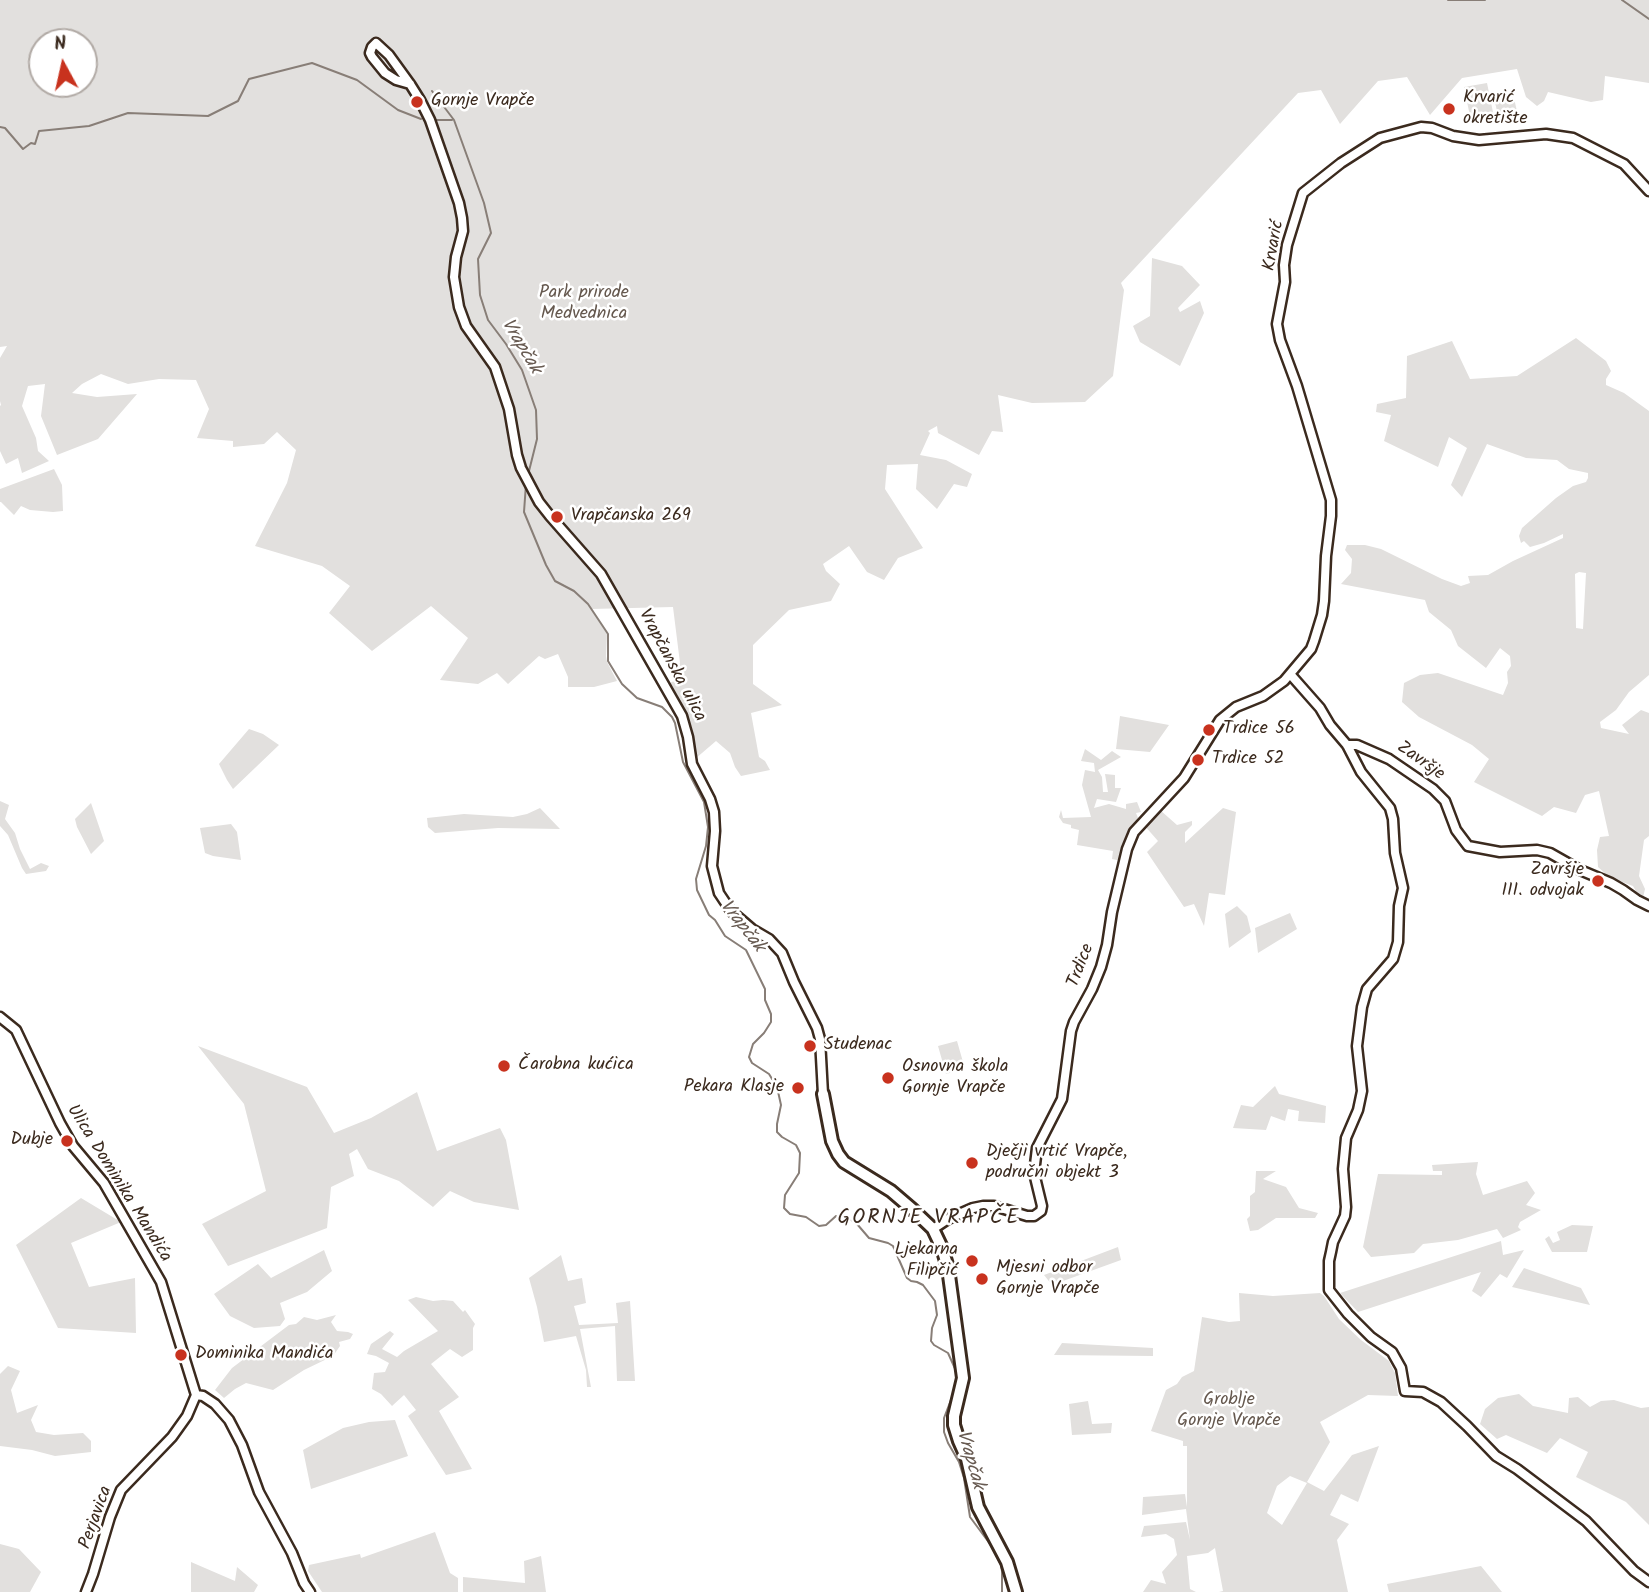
<!DOCTYPE html>
<meta charset="utf-8">
<style>
body{margin:0}
#map{position:relative;width:1649px;height:1592px;overflow:hidden;background:#fff;font-family:Kalam,sans-serif}
canvas{display:block}
.north{position:absolute;left:28px;top:28px;width:70px;height:70px;box-sizing:border-box;background:#fff;border:2px solid #b1aaa5;border-radius:50%;rotate:352deg;font-size:19px;font-weight:700;line-height:28px;text-align:center;color:#3b2a1e}
.north::after{content:'';display:block;margin:auto;width:24px;height:32px;background:#c8321e;clip-path:polygon(50% 0,100% 100%,50% 72%,0 100%)}
</style>
<div id="map">
<canvas width="1649" height="1592"></canvas>
<div class="north">N</div>
</div>
<script>
const context = document.querySelector('canvas').getContext('2d');
context.lineJoin = 'round';
function fill(path, color) { context.fillStyle = color; context.fill(path, 'evenodd'); }
const toPath = rows => new Path2D(rows.map(r => 'M' + r).join(''));
function trace(path, color, width, dash) { context.strokeStyle = color; context.lineWidth = width; context.lineCap = dash ? 'butt' : 'round'; context.setLineDash(dash || []); context.stroke(path); }
function label(font, color, halo, rows, align = 'center') {
  context.font = font + ' Kalam,sans-serif'; context.lineWidth = 5; context.setLineDash([]); context.textBaseline = 'middle'; context.strokeStyle = halo; context.fillStyle = color; for (const [text, x, y, turn = 0] of rows) {
    context.save(); context.translate(x, y); context.rotate((+turn || 0) * Math.PI / 180); context.textAlign = isNaN(turn) ? turn : align; if (halo) context.strokeText(text, 0, 0); context.fillText(text, 0, 0); context.restore();
  }
}
const green = toPath([
 [0,0,1649,0,1649,83,1605,76,1603,100,1591,102,1548,92,1544,101,1537,106,1526,97,1517,69,1462,78,1430,115,1407,77,1378,81,1340,124,1321,90,1298,93,1121,283,1124,290,1113,376,1085,402,1032,403,998,395,1003,432,992,431,979,455,938,433,937,426,928,431,930,433,920,455,946,460,972,474,967,487,954,484,937,509,916,489,918,464,887,465,885,489,923,548,898,558,884,580,867,572,849,546,823,564,826,571,840,584,831,601,789,610,753,645,753,684,782,705,751,713,759,757,765,761,770,770,741,776,735,767,730,753,716,741,695,759,692,727,668,684,678,679,672,669,680,663,673,607,591,609,607,634,606,656,607,662,617,681,594,687,568,687,568,677,558,654,545,659,539,656,508,684,497,673,478,684,440,680,468,638,431,606,372,651,329,613,350,586,322,566,255,546,287,483,296,450,277,432,264,444,233,447,233,441,197,438,209,409,196,380,159,379,128,384,101,374,82,384,72,393,97,397,137,394,98,439,57,455,41,416,45,384,28,386,22,406,36,438,38,451,49,461,22,473,18,458,6,464,0,451,0,406,1,405,0,401,0,358,7,346,0,347],
 [42,42,84,42,84,84,42,84],
 [1487,83,1494,117,1471,121,1464,87],
 [1513,94,1519,120,1500,124,1494,98],
 [1152,258,1182,266,1200,285,1178,308,1180,312,1200,301,1204,313,1180,366,1140,342,1133,326,1150,316],
 [1576,338,1606,361,1611,371,1606,379,1606,385,1624,393,1649,411,1649,675,1629,692,1616,710,1600,722,1601,728,1629,734,1622,725,1641,710,1649,713,1649,836,1644,840,1639,876,1645,889,1642,902,1633,886,1609,877,1598,867,1597,850,1600,837,1609,836,1599,791,1585,795,1576,813,1554,807,1542,816,1474,782,1489,759,1472,745,1419,717,1402,702,1404,683,1420,675,1438,673,1503,695,1508,683,1507,672,1511,666,1510,656,1500,648,1486,668,1458,646,1451,630,1429,612,1425,600,1341,584,1351,573,1352,559,1345,550,1347,545,1365,545,1381,549,1442,579,1461,586,1470,583,1468,576,1488,575,1513,561,1563,538,1563,534,1544,543,1530,547,1524,541,1521,543,1519,536,1522,528,1556,498,1573,486,1586,482,1588,478,1588,473,1569,469,1557,460,1526,458,1487,444,1462,497,1451,485,1467,448,1449,437,1438,467,1384,441,1391,415,1376,412,1377,404,1406,398,1407,356,1452,341,1470,379,1517,376],
 [1579,572,1586,573,1583,629,1576,628,1575,574],
 [54,469,62,485,63,511,53,512,30,510,21,506,14,515,1,502,0,502,0,489],
 [1120,716,1169,725,1150,752,1116,749],
 [249,729,263,734,279,745,233,789,227,780,219,764],
 [1085,749,1101,760,1112,751,1121,757,1098,770,1102,777,1103,792,1108,792,1105,774,1115,775,1115,788,1121,788,1116,802,1097,799,1094,808,1109,804,1126,809,1126,804,1137,802,1141,812,1136,813,1138,818,1134,825,1122,861,1112,859,1113,851,1077,845,1079,830,1071,828,1071,825,1063,823,1059,817,1061,810,1063,818,1091,817,1082,785,1085,770,1095,772,1094,763,1081,761],
 [0,801,9,805,5,819,15,833,20,849,30,869,41,863,49,866,46,871,26,874,22,868,8,835,0,826],
 [91,803,104,841,91,854,77,827,75,819],
 [540,808,560,829,498,828,435,833,428,827,427,818,464,814,513,817,527,814],
 [1223,808,1236,812,1225,895,1209,893,1204,926,1194,904,1184,907,1147,852,1158,841,1144,825,1160,810,1177,825,1192,821,1192,825,1185,832,1185,843],
 [231,824,237,832,241,860,213,856,205,853,200,828],
 [1237,906,1247,916,1251,932,1229,948,1225,914],
 [1290,913,1297,929,1258,953,1255,928],
 [957,1041,965,1069,946,1074,938,1046],
 [198,1046,307,1087,334,1133,371,1118,417,1092,437,1151,500,1128,506,1140,519,1210,474,1202,450,1191,433,1207,399,1181,368,1169,357,1149,349,1154,354,1176,331,1187,327,1228,228,1266,202,1224,266,1191,244,1104],
 [1275,1086,1279,1094,1326,1106,1325,1123,1298,1121,1299,1111,1288,1109,1285,1121,1271,1116,1266,1130,1233,1128,1241,1105,1253,1107],
 [1478,1162,1476,1174,1483,1195,1527,1181,1535,1193,1526,1205,1541,1210,1520,1222,1518,1227,1521,1230,1503,1238,1497,1229,1458,1240,1423,1244,1414,1253,1371,1257,1363,1247,1378,1174,1442,1175,1442,1171,1433,1171,1432,1165],
 [1256,1171,1276,1171,1263,1179,1286,1187,1299,1208,1318,1213,1315,1218,1276,1218,1258,1230,1250,1231,1247,1219,1250,1216,1250,1196,1255,1192],
 [81,1198,121,1222,71,1243,89,1287,135,1278,136,1333,58,1328,16,1245],
 [1572,1225,1593,1226,1587,1252,1552,1252,1545,1239,1549,1236,1553,1243,1560,1240,1557,1232],
 [1501,1241,1503,1255,1524,1250,1507,1278,1500,1274,1481,1297,1472,1291,1481,1272,1358,1312,1340,1293],
 [1118,1247,1121,1260,1052,1285,1044,1275],
 [324,1250,332,1271,307,1292,280,1303,285,1319,280,1326,254,1328,230,1316,214,1294,258,1264,271,1278],
 [561,1255,568,1281,582,1278,586,1303,574,1306,579,1325,618,1323,616,1303,630,1301,635,1381,617,1381,615,1326,580,1329,591,1387,587,1387,586,1370,576,1336,544,1342,537,1307,529,1278],
 [1524,1268,1581,1288,1590,1305,1512,1287],
 [1239,1293,1273,1296,1320,1293,1324,1296,1339,1319,1361,1340,1389,1361,1395,1373,1398,1396,1368,1395,1320,1422,1330,1442,1307,1482,1324,1491,1352,1455,1379,1446,1358,1502,1341,1494,1330,1515,1349,1524,1337,1540,1348,1592,1219,1592,1223,1591,1215,1548,1208,1553,1187,1556,1190,1589,1196,1592,1143,1592,1151,1580,1166,1584,1162,1572,1177,1555,1174,1539,1166,1534,1141,1537,1144,1526,1186,1522,1190,1540,1186,1509,1142,1515,1143,1497,1185,1494,1187,1507,1187,1446,1183,1446,1183,1441,1151,1431,1166,1390,1177,1384,1182,1377,1194,1371,1202,1317,1229,1322,1240,1321],
 [1290,1476,1307,1483,1282,1525,1267,1513,1277,1486],
 [416,1297,433,1301,443,1300,453,1301,463,1312,465,1310,475,1324,473,1328,473,1350,462,1357,450,1349,431,1364,459,1397,439,1411,472,1469,446,1475,408,1416,416,1410,404,1395,392,1406,381,1394,372,1389,374,1373,385,1372,389,1363,376,1356,367,1354,371,1344,390,1331,394,1334,382,1349,397,1357,404,1351,438,1331,408,1300],
 [336,1315,331,1322,337,1331,348,1332,353,1334,350,1339,339,1342,340,1346,333,1356,304,1370,273,1390,246,1383,235,1389,224,1398,215,1390,232,1368,289,1325,296,1324,304,1317,317,1320],
 [1062,1343,1153,1348,1153,1356,1054,1355],
 [8,1366,20,1371,11,1390,17,1413,38,1405,31,1420,36,1432,54,1435,83,1433,91,1441,91,1452,55,1456,32,1450,0,1446,0,1374],
 [1519,1394,1533,1406,1568,1413,1569,1398,1578,1397,1590,1407,1601,1401,1614,1400,1641,1408,1649,1407,1649,1525,1626,1502,1576,1477,1588,1452,1560,1438,1547,1453,1506,1435,1497,1439,1480,1424,1485,1409,1498,1398],
 [1088,1401,1092,1424,1112,1423,1111,1433,1072,1435,1069,1404],
 [395,1420,408,1456,311,1489,303,1450,343,1428,369,1422],
 [435,1532,450,1573,458,1578,458,1592,322,1592,308,1571,309,1565,360,1554,361,1558],
 [0,1544,19,1549,41,1572,30,1592,0,1592],
 [541,1556,546,1592,463,1592,463,1577,525,1583,524,1561],
 [191,1562,235,1581,237,1567,258,1585,254,1592,191,1592],
 [1481,1566,1502,1592,1389,1592,1387,1584]
]);
const stream = toPath([
 [1448,0,1485,0],
 [1622,0,1649,19],
 [432,91,454,120,484,203,491,233,478,259,480,295,488,320,506,344,522,370,536,410,537,439,528,475],
 [436,120,452,120],
 [0,127,5,128,23,149,31,143,35,144,39,131,89,126,128,113,208,116,238,101,249,79,312,63,357,80,398,110,421,119],
 [526,484,524,512,546,565,555,581,574,591,588,604,608,634,608,661,622,684,637,698,662,707,672,717,675,723,683,762,704,802,708,827,706,846,696,879,697,890,709,915,715,920,725,936,746,950,765,989,765,1000,771,1014,771,1022,764,1033,753,1044,749,1057,752,1063,769,1074,777,1087,781,1105,777,1124,777,1132,782,1137,796,1145,800,1153,799,1173,785,1195,784,1208,790,1214,806,1217,819,1226,826,1225,836,1216,847,1217,857,1224,869,1238,888,1243,893,1246,907,1278,911,1281,917,1282,923,1285,935,1301,937,1315,932,1328,931,1341,934,1345,948,1353,957,1373],
 [954,1392,944,1418,944,1432,948,1443,959,1462,964,1478,970,1517,993,1548,1001,1565,1002,1571,1002,1592]
]);
const minor = toPath([
 [410,84,396,80,385,73,372,57,370,53,372,47,376,43,389,55,410,84,420,100,430,120,459,203,462,218,463,231,456,257,454,277,459,307,466,326,495,367,509,409,517,455,521,468,539,502,550,516,601,574,682,716,688,737,692,764,710,799,714,812,715,831,712,866,719,893,731,911,752,929,769,939,782,953,794,982,817,1028,820,1039,823,1094],
 [1290,674,1320,708,1330,725,1347,745,1361,772,1390,808,1393,819,1395,853,1403,888,1399,906,1398,942,1393,959,1367,989,1362,1007,1357,1046,1362,1091,1358,1110,1346,1138,1343,1169,1346,1207,1345,1216,1333,1242,1331,1252,1329,1261,1329,1290,1348,1314,1371,1337,1392,1352,1401,1368,1405,1391,1423,1392,1441,1402,1467,1426,1496,1456,1517,1469,1586,1521,1634,1571,1649,1582],
 [1347,745,1357,745,1389,759,1433,789,1445,801,1456,830,1468,846,1500,852,1537,850,1550,853,1580,870,1611,883,1623,890,1637,900,1649,906],
 [0,1017,16,1030,60,1123,73,1146,104,1183,161,1282,196,1395],
 [933,1229,948,1219,973,1208,983,1206,994,1206,1027,1216,1034,1216,1041,1211,1042,1206,1034,1173,1037,1148,1062,1099,1071,1031,1074,1022,1092,989,1101,967,1107,945,1112,912,1127,849,1134,832,1184,778,1220,720,1236,707,1263,696,1284,681,1311,649,1314,641,1322,615,1324,601,1326,556,1331,516,1331,500,1297,386,1280,340,1277,324,1285,282,1284,265,1287,245,1303,193,1341,163,1380,138,1421,127,1432,128,1453,136,1479,140,1546,134,1573,138,1624,164,1649,191],
 [196,1395,203,1396,215,1404,229,1420,242,1445,259,1492,292,1553,304,1583,310,1592],
 [86,1592,93,1574,110,1517,121,1490,172,1437,187,1416,196,1395]
]);
const major = toPath([
 [823,1094,832,1141,838,1154,844,1162,891,1191,912,1209,933,1229,942,1248,948,1268,963,1378,954,1416,954,1425,959,1441,967,1459,978,1507,1007,1562,1016,1592]
]);
const markers = [
 [417,102,7,"#c8321e"],
 [1449,109,7,"#c8321e"],
 [557,517,7,"#c8321e"],
 [1209,730,7,"#c8321e"],
 [1198,760,7,"#c8321e"],
 [1598,881,7,"#c8321e"],
 [810,1046,7,"#c8321e"],
 [504,1066,7,"#c8321e"],
 [888,1078,7,"#c8321e"],
 [798,1088,7,"#c8321e"],
 [67,1141,7,"#c8321e"],
 [972,1163,7,"#c8321e"],
 [972,1261,7,"#c8321e"],
 [982,1279,7,"#c8321e"],
 [181,1355,7,"#c8321e"]
];
const poiNames = [
 ["Krvarić",1463,99],
 ["okretište",1463,120],
 ["Gornje Vrapče",431,102],
 ["Vrapčanska 269",571,517],
 ["Trdice 56",1223,730],
 ["Trdice 52",1212,760],
 ["Završje",1584,871,"right"],
 ["III. odvojak",1584,892,"right"],
 ["Studenac",824,1046],
 ["Čarobna kućica",518,1066],
 ["Osnovna škola",902,1068],
 ["Gornje Vrapče",902,1089],
 ["Pekara Klasje",784,1088,"right"],
 ["Dubje",53,1141,"right"],
 ["Dječji vrtić Vrapče,",986,1153],
 ["područni objekt 3",986,1174],
 ["Ljekarna",958,1251,"right"],
 ["Filipčić",958,1272,"right"],
 ["Mjesni odbor",996,1269],
 ["Gornje Vrapče",996,1290],
 ["Dominika Mandića",195,1355]
];
const streetNames = [
 ["Krvarić",1275,246,-80],
 ["Vrapčanska ulica",671,666,62],
 ["Završje",1420,762,35],
 ["Trdice",1082,966,-69],
 ["Ulica Dominika Mandića",118,1184,58],
 ["Perjavica",97,1518,-70]
];
const parkNames = [
 ["Park prirode",584,294],
 ["Medvednica",584,315],
 ["Groblje",1229,1401],
 ["Gornje Vrapče",1229,1422]
];
const waterNames = [
 ["Vrapčak",520,347,59],
 ["Vrapčak",741,927,52],
 ["Vrapčak",969,1460,74]
];
const quarterNames = [
 ["GORNJE VRAPČE",929,1219]
];
fill(green, '#e2e0de');
trace(stream, '#887e77', 2);
trace(minor, '#3b2a1e', 13);
trace(major, '#3b2a1e', 16);
trace(minor, '#fff', 8);
trace(major, '#fff', 10);
for (const [x, y, r, color] of markers) { const dot = new Path2D(); dot.arc(x, y, r, 0, 2 * Math.PI); context.fillStyle = color; context.fill(dot); trace(dot, '#fff', 2.5); }
label('18px', '#3b2a1e', '#fff', poiNames, 'left');
label('18px', '#3b2a1e', '#fff', streetNames);
label('18px', '#65584e', '#fff', parkNames);
label('italic 19px', '#685b52', '#fff', waterNames);
context.letterSpacing = '2px';
label('21px', '#3b2a1e', '#fff', quarterNames);
context.letterSpacing = '0px';
</script>
